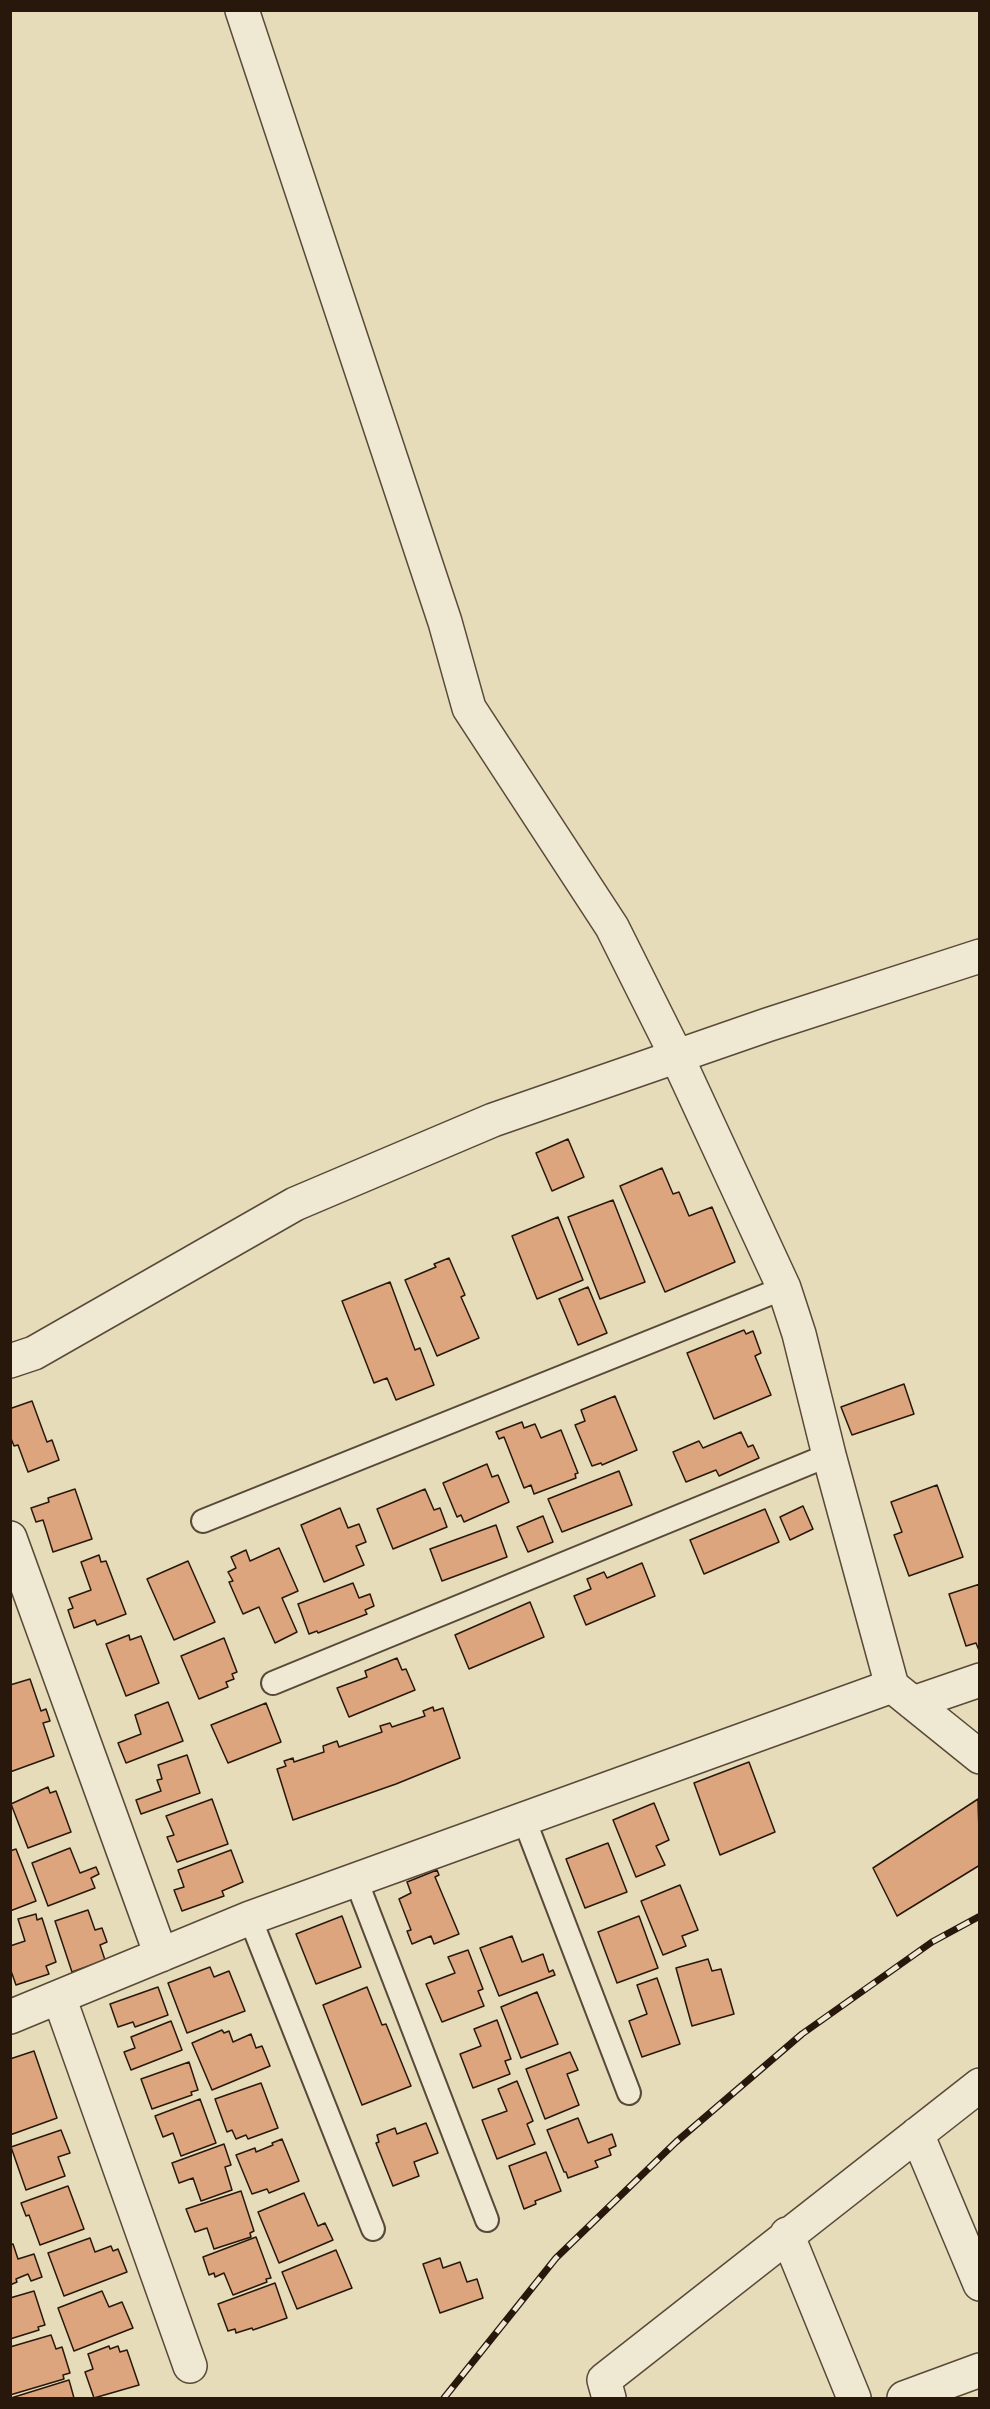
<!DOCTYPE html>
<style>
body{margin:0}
#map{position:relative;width:990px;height:2409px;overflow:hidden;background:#e6dcba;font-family:"IM FELL Double Pica",serif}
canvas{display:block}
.frame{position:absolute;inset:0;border:12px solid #28180c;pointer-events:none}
</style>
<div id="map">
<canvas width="990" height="2409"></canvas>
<div class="frame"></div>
</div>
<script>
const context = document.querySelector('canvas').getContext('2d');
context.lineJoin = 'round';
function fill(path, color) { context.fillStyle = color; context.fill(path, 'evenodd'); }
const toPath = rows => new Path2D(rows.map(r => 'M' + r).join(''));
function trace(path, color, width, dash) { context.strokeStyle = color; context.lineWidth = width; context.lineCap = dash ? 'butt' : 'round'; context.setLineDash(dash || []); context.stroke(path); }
const building = toPath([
 [568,1139,584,1177,552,1191,536,1153,568,1139],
 [662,1168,673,1194,679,1192,689,1216,712,1207,735,1262,665,1292,620,1186,662,1168],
 [613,1200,645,1282,600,1299,568,1217,613,1200],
 [558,1217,583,1280,537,1299,512,1236,558,1217],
 [449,1258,465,1295,461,1297,479,1338,437,1356,405,1280,436,1267,434,1264,449,1258],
 [390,1282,415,1350,420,1348,434,1385,396,1400,387,1378,374,1383,342,1301,390,1282],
 [588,1287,607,1333,578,1345,559,1299,588,1287],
 [744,1330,746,1334,753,1331,761,1353,755,1356,771,1395,714,1419,687,1353,744,1330],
 [904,1384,914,1414,852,1435,841,1407,904,1384],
 [615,1396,637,1450,602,1465,601,1463,592,1466,575,1425,585,1421,581,1410,615,1396],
 [32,1401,47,1442,52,1440,59,1460,28,1472,18,1445,14,1446,10,1436,10,1405,12,1408,32,1401],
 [522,1422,524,1428,535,1424,541,1438,561,1430,578,1473,575,1474,576,1478,534,1494,531,1485,524,1488,504,1437,499,1439,496,1432,522,1422],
 [741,1432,748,1447,753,1445,759,1458,719,1476,716,1470,686,1482,673,1452,699,1441,703,1448,741,1432],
 [487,1464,492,1477,498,1475,509,1502,464,1522,461,1515,457,1517,443,1483,487,1464],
 [619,1471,632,1505,562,1532,548,1499,619,1471],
 [937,1485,963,1557,909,1576,894,1535,902,1532,891,1502,937,1485],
 [75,1489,92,1539,53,1552,43,1520,36,1522,31,1508,49,1502,48,1498,75,1489],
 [425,1489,434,1510,440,1508,447,1527,393,1549,377,1509,425,1489],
 [803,1506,813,1529,790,1540,780,1517,803,1506],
 [340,1508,348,1528,359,1524,366,1542,356,1546,364,1565,324,1582,301,1525,340,1508],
 [765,1509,779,1542,704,1574,690,1540,765,1509],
 [543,1516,553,1542,528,1552,517,1527,543,1516],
 [496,1525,507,1557,442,1581,430,1549,496,1525],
 [279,1548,298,1591,282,1598,297,1632,275,1643,259,1607,243,1614,229,1582,233,1581,228,1572,236,1568,231,1557,246,1550,250,1561,279,1548],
 [99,1555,101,1562,106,1561,126,1614,97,1625,95,1620,74,1628,68,1610,73,1608,69,1598,91,1590,81,1562,99,1555],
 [188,1561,215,1622,174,1640,147,1579,188,1561],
 [642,1563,655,1596,586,1625,574,1596,591,1589,587,1579,604,1572,607,1578,642,1563],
 [353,1583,359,1598,370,1594,374,1606,365,1610,367,1614,318,1633,317,1631,309,1634,298,1604,353,1583],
 [980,1584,980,1653,976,1643,966,1646,949,1594,980,1584],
 [530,1602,544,1637,469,1669,455,1635,530,1602],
 [129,1635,130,1640,141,1636,159,1683,126,1696,106,1644,129,1635],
 [224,1638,237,1672,232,1674,234,1679,226,1682,228,1687,199,1699,181,1656,224,1638],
 [397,1658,402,1670,406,1669,415,1690,349,1717,337,1688,367,1677,365,1671,397,1658],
 [30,1679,41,1711,46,1709,50,1721,43,1723,54,1756,10,1772,10,1685,30,1679],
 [168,1702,183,1741,126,1763,118,1743,141,1734,135,1715,168,1702],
 [266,1703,281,1742,228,1763,211,1725,266,1703],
 [433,1707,434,1711,443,1708,460,1758,396,1784,293,1820,277,1769,286,1766,284,1761,293,1758,294,1762,324,1752,323,1746,337,1741,339,1747,382,1732,380,1726,390,1723,392,1727,425,1716,423,1711,433,1707],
 [187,1755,200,1793,141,1814,136,1800,161,1791,157,1780,162,1779,158,1765,187,1755],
 [749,1762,775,1832,720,1855,694,1783,749,1762],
 [48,1787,50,1793,56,1791,71,1832,28,1848,11,1804,48,1787],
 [212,1799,228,1844,177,1862,167,1837,174,1835,166,1816,212,1799],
 [978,1799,980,1865,897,1916,873,1868,978,1799],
 [654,1803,669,1840,656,1846,665,1865,636,1877,613,1820,654,1803],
 [608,1843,627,1892,585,1908,566,1859,608,1843],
 [70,1848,80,1873,96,1867,99,1874,91,1878,95,1888,48,1906,32,1863,70,1848],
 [16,1849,36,1901,10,1911,10,1851,16,1849],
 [231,1850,243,1882,222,1891,224,1896,182,1911,174,1890,184,1887,178,1870,231,1850],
 [437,1870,439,1875,435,1877,459,1934,434,1944,431,1936,412,1944,407,1931,411,1930,399,1899,411,1893,407,1882,437,1870],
 [680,1885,698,1930,682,1936,686,1946,663,1955,641,1901,680,1885],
 [88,1910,95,1930,102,1928,107,1942,100,1945,105,1960,72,1972,55,1921,88,1910],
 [36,1914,37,1920,42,1918,56,1962,46,1966,49,1974,16,1985,10,1968,10,1946,25,1941,18,1919,36,1914],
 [342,1916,361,1967,316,1984,296,1934,342,1916],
 [639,1916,658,1968,617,1983,598,1932,639,1916],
 [512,1936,522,1962,543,1954,549,1972,553,1970,555,1975,499,1996,480,1948,512,1936],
 [468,1950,483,1989,478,1991,484,2006,442,2022,426,1984,455,1973,448,1957,468,1950],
 [708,1959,712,1971,721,1969,734,2014,692,2026,676,1968,708,1959],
 [210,1967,214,1977,229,1971,245,2011,187,2033,168,1983,210,1967],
 [657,1978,680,2044,642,2057,629,2021,647,2014,637,1985,657,1978],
 [158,1987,168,2015,135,2027,133,2022,118,2027,110,2004,158,1987],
 [367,1987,382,2025,386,2024,411,2086,362,2105,323,2005,367,1987],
 [537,1992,558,2044,521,2058,501,2007,537,1992],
 [497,2020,511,2059,505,2061,510,2074,473,2088,460,2054,481,2046,474,2029,497,2020],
 [171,2021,182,2050,131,2070,124,2052,135,2048,131,2037,171,2021],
 [222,2030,224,2033,229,2031,233,2042,251,2034,256,2048,262,2046,270,2066,212,2090,192,2043,222,2030],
 [34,2051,57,2118,10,2135,10,2059,34,2051],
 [570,2052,578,2070,567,2074,579,2105,545,2119,526,2069,570,2052],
 [189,2062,198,2090,191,2092,192,2095,152,2109,141,2079,189,2062],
 [517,2081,533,2121,527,2124,535,2144,497,2159,482,2120,507,2111,498,2089,517,2081],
 [261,2083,278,2128,248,2139,246,2135,236,2139,232,2130,227,2132,215,2099,261,2083],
 [200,2099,216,2143,181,2156,173,2133,163,2137,155,2116,200,2099],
 [578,2118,588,2143,612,2134,616,2146,609,2149,611,2155,595,2161,598,2167,568,2178,566,2172,564,2172,547,2130,578,2118],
 [426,2123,438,2153,414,2162,419,2176,393,2186,376,2143,379,2142,377,2135,395,2128,397,2134,426,2123],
 [61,2130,70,2153,58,2157,65,2176,26,2190,11,2147,61,2130],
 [282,2139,299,2181,269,2193,267,2189,252,2194,236,2155,255,2148,256,2152,273,2145,272,2143,282,2139],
 [224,2144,231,2165,225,2167,232,2190,201,2201,193,2178,179,2183,172,2163,224,2144],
 [546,2152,561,2191,535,2201,536,2204,524,2209,509,2166,546,2152],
 [68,2186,84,2229,40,2245,29,2215,26,2216,21,2203,68,2186],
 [241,2191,254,2231,250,2233,251,2237,214,2249,207,2228,195,2232,186,2209,241,2191],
 [304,2193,318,2226,325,2223,333,2240,279,2263,258,2212,304,2193],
 [256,2237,271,2278,266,2279,267,2282,233,2295,224,2273,215,2277,214,2273,209,2275,203,2257,256,2237],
 [90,2238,95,2252,111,2246,113,2251,118,2249,127,2272,64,2296,48,2253,90,2238],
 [13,2244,18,2259,34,2254,42,2277,31,2281,28,2274,16,2279,17,2282,10,2285,10,2245,13,2244],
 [336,2250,352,2288,297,2309,282,2272,336,2250],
 [440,2258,443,2268,460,2262,467,2282,477,2279,483,2298,440,2313,423,2264,440,2258],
 [275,2283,287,2318,253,2330,252,2328,236,2333,235,2329,228,2331,218,2304,275,2283],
 [34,2291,45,2325,38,2327,39,2330,10,2339,10,2298,34,2291],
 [102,2291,109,2307,122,2302,133,2328,74,2351,58,2308,102,2291],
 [51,2335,56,2349,62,2347,70,2373,63,2375,64,2379,10,2395,10,2347,51,2335],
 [109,2346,110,2349,118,2346,120,2352,127,2350,139,2385,94,2398,85,2372,93,2369,88,2354,109,2346],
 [69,2380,74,2398,11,2398,69,2380]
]);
const service = toPath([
 [203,1521,784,1288],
 [273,1683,829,1455],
 [524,1819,629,2093],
 [356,1880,487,2220],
 [250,1918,373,2229]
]);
const minor = toPath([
 [242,10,445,622,469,708,612,927,677,1057,784,1288,799,1334,829,1455,892,1686,980,1757],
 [10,1538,161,1955],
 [913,1703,980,1680],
 [59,1997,190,2366],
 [10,2017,250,1918,892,1686],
 [917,2134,980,2284],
 [787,2234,854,2398],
 [609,2398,604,2380,980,2085],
 [904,2398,980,2370]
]);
const tertiary = toPath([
 [10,1361,34,1353,295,1204,493,1120,767,1025,980,956]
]);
const rail = toPath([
 [444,2398,556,2258,676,2142,802,2034,932,1942,980,1916]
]);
fill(building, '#dda57d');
trace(building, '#28180c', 1.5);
trace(service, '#584938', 26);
trace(minor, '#584938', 36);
trace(tertiary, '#584938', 36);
trace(service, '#efe8d2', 22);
trace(minor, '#efe8d2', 33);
trace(tertiary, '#efe8d2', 33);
trace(rail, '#28180c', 7);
trace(rail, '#efe8d2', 4.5, [14]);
</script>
